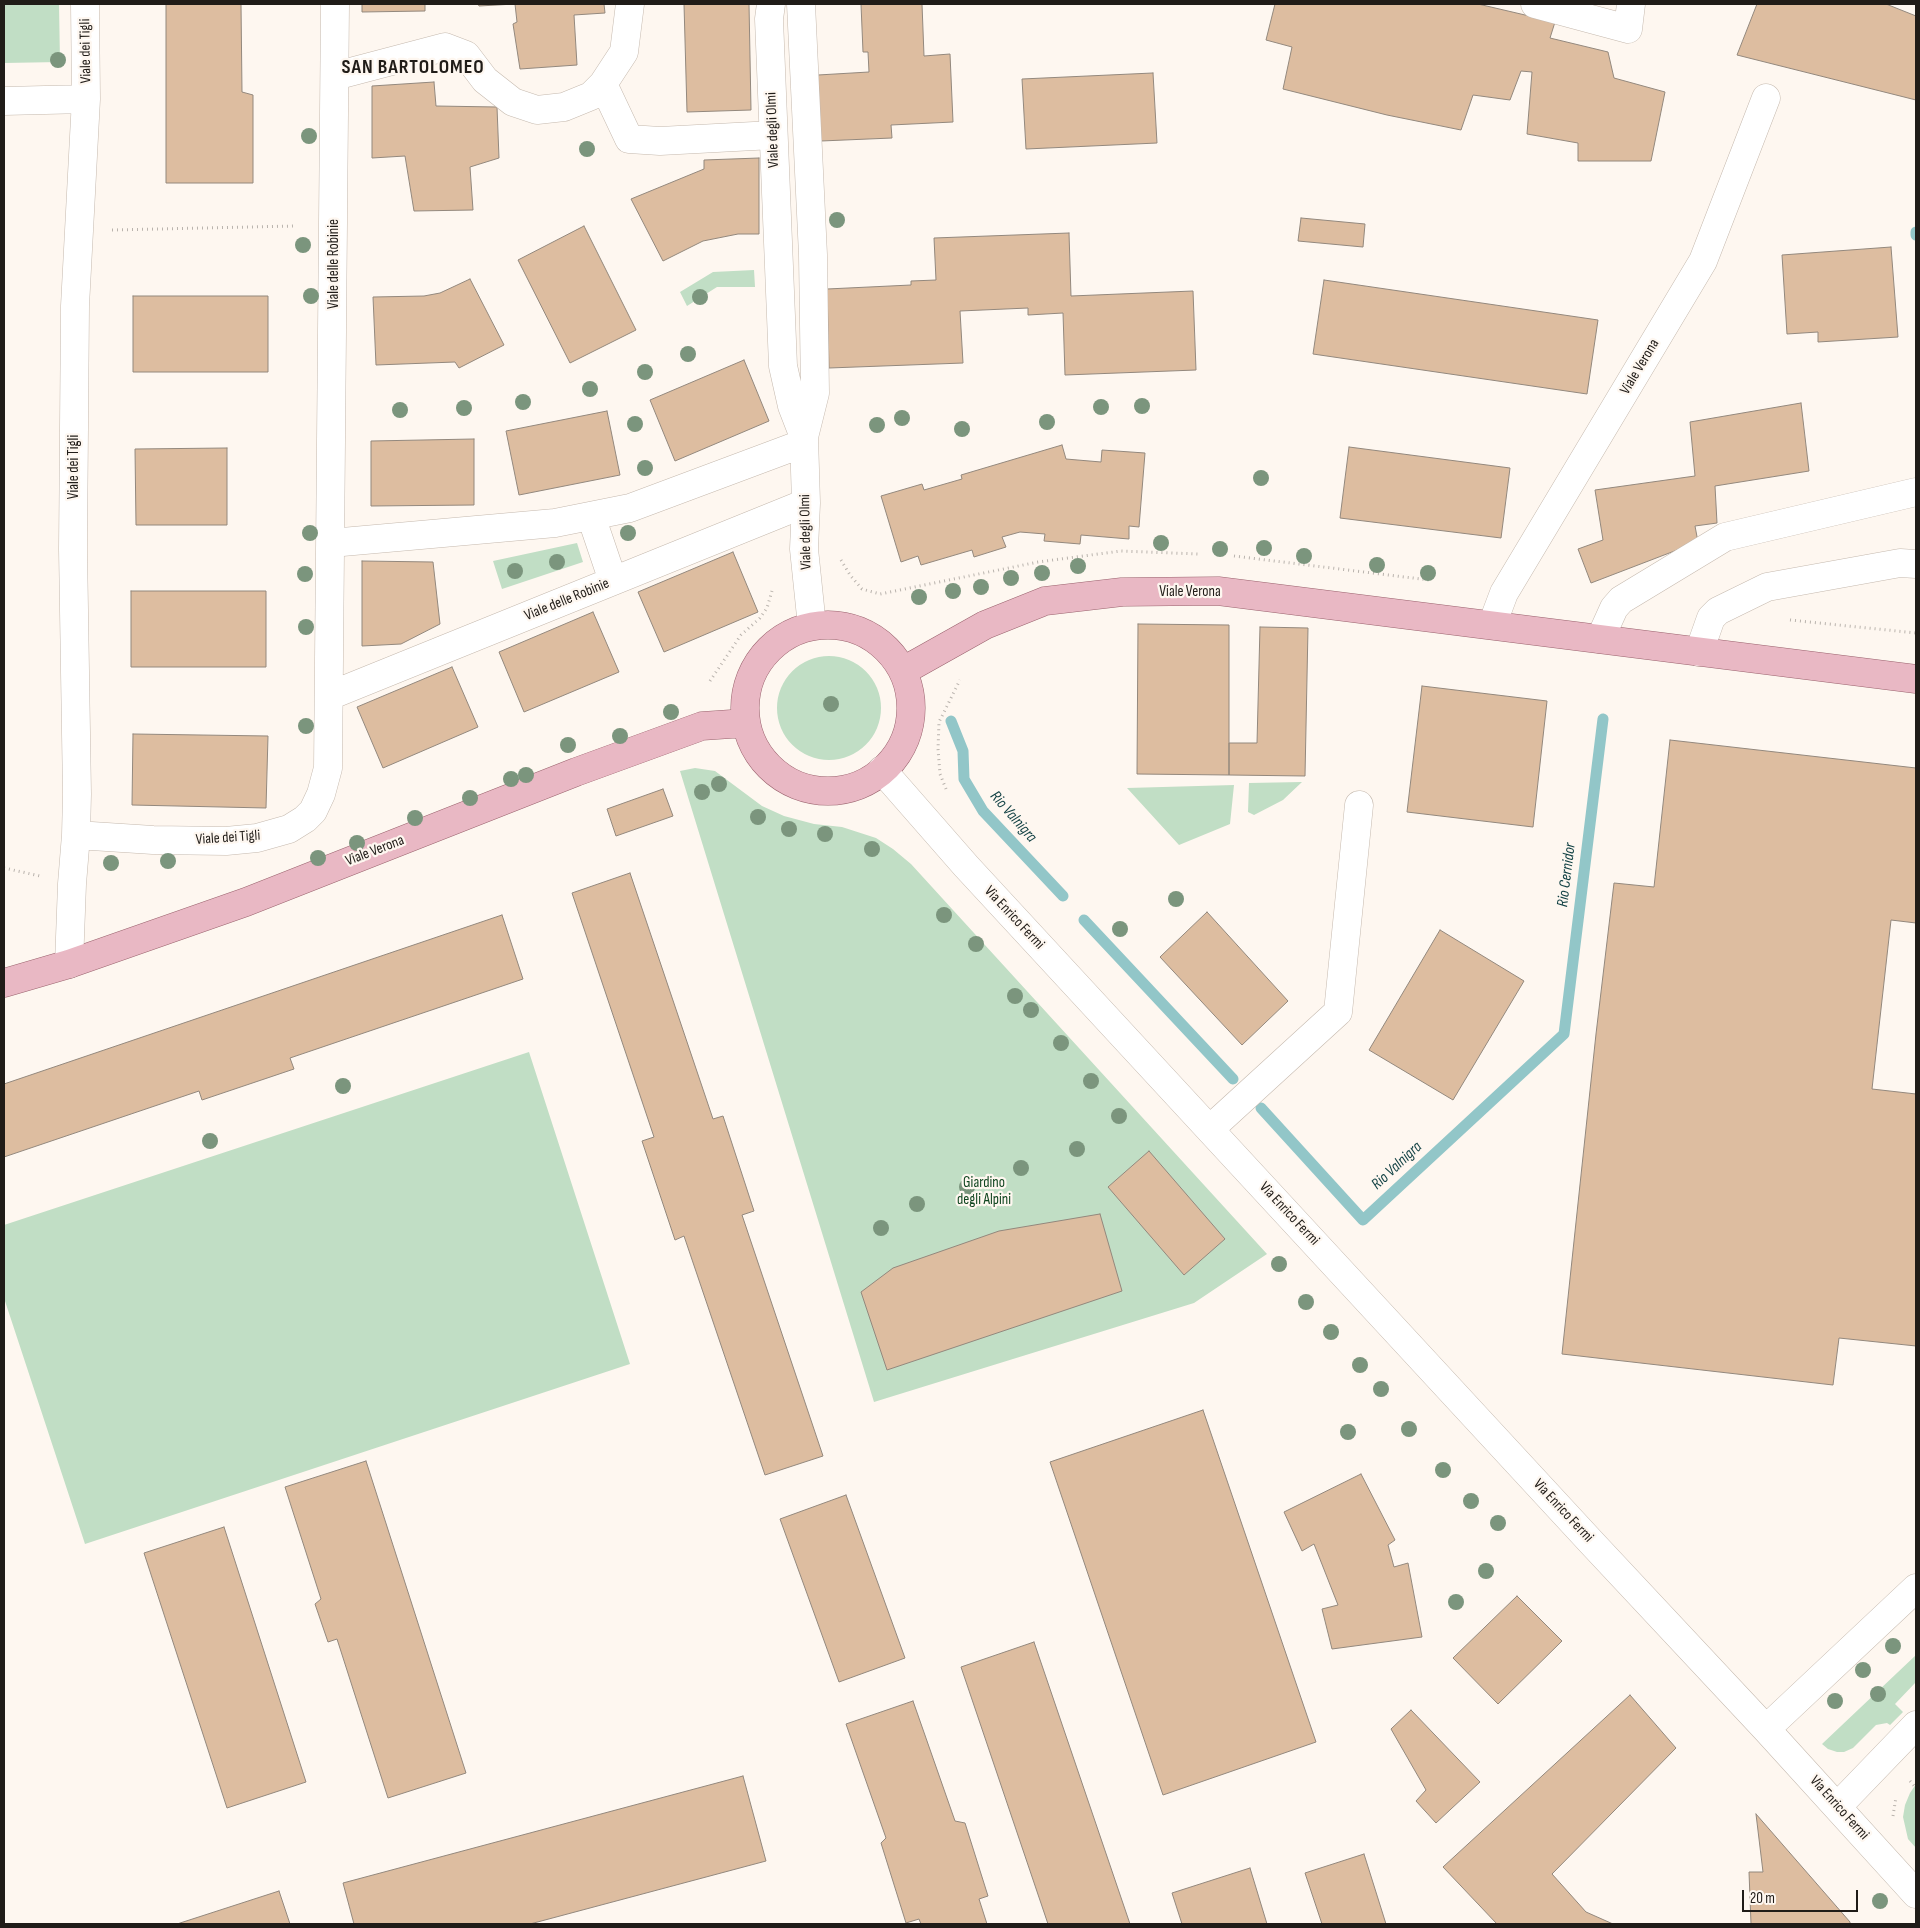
<!DOCTYPE html>
<style>
body{margin:0}
#map{position:relative;width:1920px;height:1928px;overflow:hidden;background:#fef7f0;font-family:"Sofia Sans Condensed",sans-serif}
canvas{display:block}
.frame{position:absolute;inset:0;border:5px solid #201c18;pointer-events:none}
.scale{position:absolute;left:1742px;top:1890px;width:116px;height:22px;box-sizing:border-box;border:2px solid #201c18;border-top:0;padding-left:6px;font-size:15px;line-height:18px;white-space:nowrap;color:#201c18;-webkit-text-stroke:4px #fef7f0;paint-order:stroke}
</style>
<div id="map">
<canvas width="1920" height="1928"></canvas>
<div class="frame"></div>
<div class="scale">20 m</div>
</div>
<script>
const context = document.querySelector('canvas').getContext('2d');
context.lineJoin = 'round';
function fill(path, color) { context.fillStyle = color; context.fill(path, 'evenodd'); }
const toPath = rows => new Path2D(rows.map(r => 'M' + r).join(''));
function trace(path, color, width, dash) { context.strokeStyle = color; context.lineWidth = width; context.lineCap = dash ? 'butt' : 'round'; context.setLineDash(dash || []); context.stroke(path); }
function label(font, color, halo, rows, align = 'center') {
  context.font = font + ' "Sofia Sans Condensed",sans-serif'; context.lineWidth = 4.5; context.setLineDash([]); context.textBaseline = 'middle'; context.strokeStyle = halo; context.fillStyle = color; for (const [text, x, y, turn = 0] of rows) {
    context.save(); context.translate(x, y); context.rotate((+turn || 0) * Math.PI / 180); context.textAlign = isNaN(turn) ? turn : align; if (halo) context.strokeText(text, 0, 0); context.fillText(text, 0, 0); context.restore();
  }
}
const green = toPath([
 [4,4,59,4,60,62,4,63],
 [754,270,755,287,717,287,687,306,680,292,713,272],
 [577,543,583,562,502,589,493,561],
 '777 708a52 52 0 1 1 104 0a52 52 0 1 1-104 0Z',
 [695,768,715,771,762,806,784,816,814,824,842,827,876,838,893,849,911,864,1267,1254,1194,1303,874,1402,680,771],
 [1302,782,1283,800,1254,815,1248,812,1249,783],
 [1234,785,1230,824,1179,845,1127,788],
 [529,1052,630,1364,85,1544,4,1298,4,1225],
 [1916,1655,1916,1682,1895,1704,1903,1712,1890,1725,1887,1723,1876,1725,1853,1748,1844,1752,1837,1752,1828,1749,1822,1744],
 [1916,1784,1916,1848,1908,1839,1903,1817,1905,1805,1910,1793]
]);
const stream = toPath([
 [1916,235,1916,232],
 [951,721,963,751,964,779,983,811,1063,896],
 [1084,920,1233,1079],
 [1261,1108,1363,1220,1564,1034,1603,719]
]);
const building = toPath([
 [166,4,241,4,242,92,253,95,253,183,166,183,166,4],
 [362,4,425,4,425,11,362,12,362,4],
 [478,4,604,4,605,13,574,15,577,65,520,69,513,24,517,22,515,4,479,6,478,4],
 [684,4,749,4,751,110,687,112,684,4],
 [861,4,922,4,924,56,950,54,953,122,891,125,892,138,821,141,818,75,869,72,868,52,863,52,861,4],
 [1275,4,1478,4,1555,22,1550,38,1608,52,1614,78,1665,92,1651,161,1578,161,1578,143,1527,134,1532,72,1521,71,1510,100,1473,95,1461,130,1387,115,1283,89,1292,47,1266,40,1275,4],
 [1757,4,1886,4,1916,16,1916,100,1737,55,1757,4],
 [1153,73,1157,143,1026,149,1022,79,1153,73],
 [434,82,436,106,497,107,499,158,470,167,473,210,414,211,405,156,372,158,372,86,434,82],
 [759,158,759,234,738,234,703,241,663,261,631,199,704,169,704,160,759,158],
 [1301,218,1365,224,1363,247,1298,241,1301,218],
 [584,226,636,330,570,363,518,260,584,226],
 [1069,233,1071,296,1193,291,1196,370,1065,375,1063,313,1028,315,1028,308,960,311,963,363,829,368,827,289,911,285,911,281,936,280,934,238,1069,233],
 [1891,247,1898,337,1818,342,1818,332,1787,334,1782,255,1891,247],
 [470,279,504,345,459,368,455,362,376,365,373,297,424,296,440,293,470,279],
 [1324,280,1598,320,1587,394,1313,354,1324,280],
 [133,296,268,296,268,372,133,372,133,296],
 [744,360,769,421,675,461,650,400,744,360],
 [1801,403,1809,471,1715,486,1717,523,1695,526,1698,542,1591,583,1578,549,1603,540,1595,490,1695,476,1690,422,1801,403],
 [607,411,620,475,519,495,506,431,607,411],
 [474,439,474,505,371,506,371,441,474,439],
 [1062,445,1066,459,1101,462,1102,450,1145,453,1139,527,1129,526,1129,539,1081,535,1080,544,1044,541,1045,534,1020,532,1002,537,1006,547,974,557,972,550,921,565,918,556,901,562,881,496,922,484,924,490,962,479,961,475,1062,445],
 [1349,447,1510,468,1501,538,1340,518,1349,447],
 [227,448,227,525,136,525,135,449,227,448],
 [733,552,758,612,664,652,638,592,733,552],
 [362,561,433,562,440,624,401,644,362,646,362,561],
 [131,591,266,591,266,667,131,667,131,591],
 [593,612,619,672,524,712,499,652,593,612],
 [1138,624,1229,625,1229,775,1137,774,1138,624],
 [1260,627,1308,628,1305,776,1229,775,1229,743,1257,743,1260,627],
 [452,667,478,727,383,768,357,707,452,667],
 [1422,686,1547,701,1533,827,1407,812,1422,686],
 [133,734,268,736,266,808,132,805,133,734],
 [1670,740,1916,768,1916,923,1891,920,1872,1089,1916,1094,1916,1346,1839,1338,1833,1385,1562,1354,1596,1034,1614,883,1654,887,1670,740],
 [663,789,673,816,616,836,607,809,663,789],
 [630,873,713,1119,723,1116,754,1211,742,1215,823,1456,765,1475,684,1236,675,1240,642,1141,654,1137,572,893,630,873],
 [1207,912,1288,1001,1242,1045,1160,957,1207,912],
 [502,915,523,979,290,1058,294,1069,202,1100,199,1091,4,1157,4,1084,502,915],
 [1440,930,1524,981,1453,1100,1369,1050,1440,930],
 [1149,1151,1225,1239,1184,1275,1108,1187,1149,1151],
 [1100,1214,1122,1291,887,1370,861,1292,893,1268,999,1231,1100,1214],
 [1203,1410,1316,1742,1163,1795,1050,1462,1203,1410],
 [366,1461,466,1773,388,1798,337,1639,328,1642,315,1604,321,1599,285,1487,366,1461],
 [1361,1474,1395,1540,1388,1545,1394,1567,1408,1563,1422,1637,1332,1649,1322,1609,1338,1605,1314,1544,1302,1551,1284,1512,1361,1474],
 [846,1495,905,1658,839,1682,780,1519,846,1495],
 [224,1527,306,1782,227,1808,144,1553,224,1527],
 [1517,1596,1562,1641,1498,1704,1453,1658,1517,1596],
 [1034,1642,1130,1924,1048,1924,961,1667,1034,1642],
 [1630,1695,1676,1748,1552,1874,1586,1912,1613,1924,1497,1924,1443,1867,1630,1695],
 [913,1701,955,1821,965,1823,988,1896,979,1899,987,1924,921,1924,919,1919,906,1923,881,1843,886,1838,846,1724,913,1701],
 [1411,1710,1480,1782,1436,1823,1416,1801,1426,1790,1391,1729,1411,1710],
 [743,1776,766,1861,530,1924,354,1924,343,1883,743,1776],
 [1756,1814,1850,1922,1850,1924,1751,1924,1749,1872,1763,1872,1756,1814],
 [1364,1854,1386,1924,1322,1924,1305,1873,1364,1854],
 [1250,1868,1267,1924,1182,1924,1172,1893,1250,1868],
 [279,1891,290,1924,177,1924,279,1891]
]);
const path = toPath([
 [112,230,295,226],
 [1234,556,1429,580],
 [841,560,850,575,862,589,880,594,1038,562,1121,551,1198,554],
 [1790,620,1916,633],
 [710,681,741,635,760,618,767,608,772,591],
 [946,789,940,774,938,749,939,722,960,680],
 [4,868,40,876],
 [1910,1781,1916,1788],
 [1893,1816,1896,1797]
]);
const minor = toPath([
 [630,4,624,52,603,84,629,139,660,141,773,135],
 [771,4,769,19,783,366,792,406,804,437],
 [801,4,813,255,815,393,804,437,806,503,804,549,812,626],
 [1535,4,1628,29,1631,4],
 [335,76,445,47,466,55,485,80,513,102,537,110,564,107,591,96,603,84],
 [4,101,86,99],
 [591,516,613,581],
 [331,543,555,523,630,508,804,443],
 [1492,625,1504,593,1703,261,1766,98],
 [1600,639,1614,608,1621,600,1725,537,1916,492],
 [1699,652,1711,618,1718,611,1767,587,1900,563,1916,564],
 [329,696,806,503],
 [882,770,966,866,1591,1542,1766,1729,1916,1894],
 [76,835,77,794,73,549,75,306,86,99,85,4],
 [69,964,72,884,76,835,153,840,226,841,257,838,289,829,305,819,313,811,321,794,328,768,335,4],
 [1210,1129,1338,1012,1359,805],
 [1766,1729,1916,1588],
 [1838,1806,1916,1725]
]);
const major = toPath([
 '745 708a83 83 0 1 1 166 0a83 83 0 1 1-166 0Z',
 [903,671,985,625,1045,601,1122,592,1218,591,1916,679],
 [4,983,69,964,246,902,576,772,702,726,746,723]
]);
const trees = [
 [58,60],
 [309,136],
 [587,149],
 [837,220],
 [303,245],
 [311,296],
 [700,297],
 [688,354],
 [645,372],
 [590,389],
 [523,402],
 [1142,406],
 [1101,407],
 [464,408],
 [400,410],
 [902,418],
 [1047,422],
 [635,424],
 [877,425],
 [962,429],
 [645,468],
 [1261,478],
 [310,533],
 [628,533],
 [1161,543],
 [1264,548],
 [1220,549],
 [1304,556],
 [557,562],
 [1377,565],
 [1078,566],
 [515,571],
 [1042,573],
 [1428,573],
 [305,574],
 [1011,578],
 [981,587],
 [953,591],
 [919,597],
 [306,627],
 [831,704],
 [671,712],
 [306,726],
 [620,736],
 [568,745],
 [526,775],
 [511,779],
 [719,784],
 [702,792],
 [470,798],
 [758,817],
 [415,818],
 [789,829],
 [825,834],
 [357,843],
 [872,849],
 [318,858],
 [168,861],
 [111,863],
 [1176,899],
 [944,915],
 [1120,929],
 [976,944],
 [1015,996],
 [1031,1010],
 [1061,1043],
 [1091,1081],
 [343,1086],
 [1119,1116],
 [210,1141],
 [1077,1149],
 [1021,1168],
 [967,1187],
 [917,1204],
 [881,1228],
 [1279,1264],
 [1306,1302],
 [1331,1332],
 [1360,1365],
 [1381,1389],
 [1409,1429],
 [1348,1432],
 [1443,1470],
 [1471,1501],
 [1498,1523],
 [1486,1571],
 [1456,1602],
 [1893,1646],
 [1863,1670],
 [1878,1694],
 [1835,1701],
 [1880,1901]
];
const streetNames = [
 ["Viale dei Tigli",86,51,-91],
 ["Viale degli Olmi",773,130,-92],
 ["Viale delle Robinie",334,264,-90],
 ["Viale Verona",1640,367,-59],
 ["Viale dei Tigli",74,467,-90],
 ["Viale degli Olmi",806,532,-91],
 ["Viale Verona",1190,592],
 ["Viale delle Robinie",567,600,-22],
 ["Viale dei Tigli",228,838,-4],
 ["Viale Verona",375,851,-21],
 ["Via Enrico Fermi",1014,918,47],
 ["Via Enrico Fermi",1289,1214,47],
 ["Via Enrico Fermi",1563,1511,47],
 ["Via Enrico Fermi",1839,1808,48]
];
const parkNames = [
 ["Giardino",984,1183],
 ["degli Alpini",984,1200]
];
const waterNames = [
 ["Rio Valnigra",1013,817,49],
 ["Rio Cernidor",1567,875,-83],
 ["Rio Valnigra",1397,1166,-43]
];
const districtNames = [
 ["SAN BARTOLOMEO",413,68]
];
fill(green, '#c1dec5');
trace(stream, '#92c6c8', 11);
fill(building, '#ddbda0');
trace(building, '#93887d', 1);
trace(minor, '#c5b9ae', 29);
trace(major, '#9a636e', 29);
trace(path, '#b9b3ad', 3, [1, 4]);
trace(minor, '#fff', 28);
trace(major, '#e9b8c4', 28);
context.fillStyle = '#7b957d';
for (const [x, y] of trees) { context.beginPath(); context.arc(x, y, 8, 0, 2 * Math.PI); context.fill(); }
label('15px', '#201c18', '#fef7f0', streetNames);
label('15px', '#0f451f', '#fef7f0', parkNames);
label('italic 16px', '#0f3f42', '#fef7f0', waterNames);
context.letterSpacing = '1px';
label('bold 20px', '#201c18', '#fef7f0', districtNames);
context.letterSpacing = '0px';
</script>
